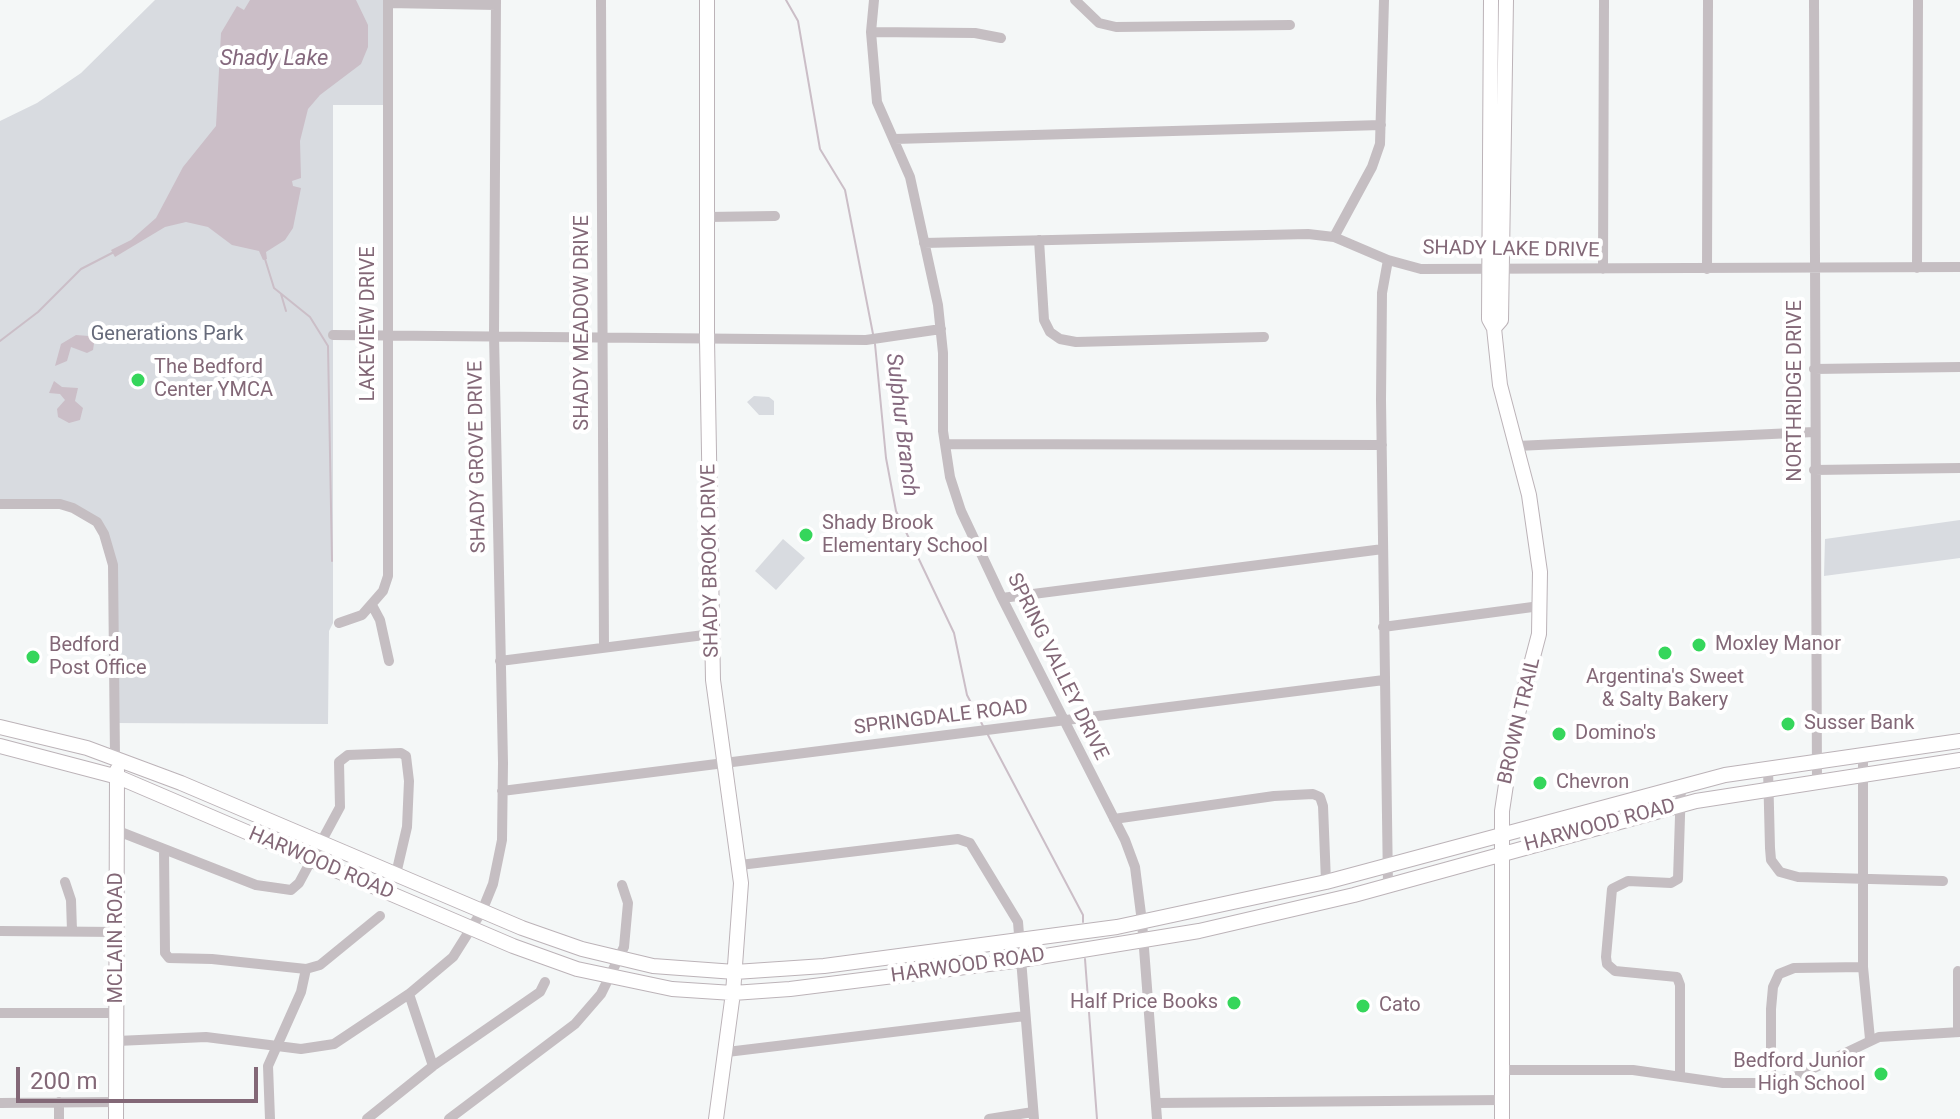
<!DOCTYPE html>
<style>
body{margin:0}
#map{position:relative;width:1960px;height:1119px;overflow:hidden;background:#f4f7f7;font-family:Roboto,sans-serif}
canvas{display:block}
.scale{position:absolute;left:16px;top:1067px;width:242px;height:36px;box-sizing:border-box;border:4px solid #836877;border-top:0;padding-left:10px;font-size:24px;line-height:28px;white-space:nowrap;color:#836877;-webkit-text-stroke:6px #fff;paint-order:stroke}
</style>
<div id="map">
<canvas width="1960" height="1119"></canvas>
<div class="scale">200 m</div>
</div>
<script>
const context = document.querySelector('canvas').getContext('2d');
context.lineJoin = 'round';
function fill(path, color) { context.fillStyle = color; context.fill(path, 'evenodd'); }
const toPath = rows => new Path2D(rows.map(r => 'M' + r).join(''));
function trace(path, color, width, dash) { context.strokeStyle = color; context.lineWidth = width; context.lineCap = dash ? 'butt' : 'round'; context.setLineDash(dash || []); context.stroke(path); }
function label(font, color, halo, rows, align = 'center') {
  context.font = font + ' Roboto,sans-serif'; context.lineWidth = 8; context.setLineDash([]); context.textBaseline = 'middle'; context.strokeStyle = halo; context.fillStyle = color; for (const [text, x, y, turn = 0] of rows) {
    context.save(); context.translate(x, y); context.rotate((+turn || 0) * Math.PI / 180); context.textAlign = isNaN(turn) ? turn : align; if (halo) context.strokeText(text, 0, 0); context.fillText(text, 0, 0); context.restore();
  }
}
const green = toPath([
 [155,0,388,0,387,105,333,105,333,623,329,631,328,724,113,723,113,565,104,534,73,508,0,504,0,121,37,103,81,73],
 [754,396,769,397,774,401,774,415,759,415,747,402],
 [1960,520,1960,558,1824,576,1825,539],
 [783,539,805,558,776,590,755,571]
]);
const water = toPath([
 [250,0,356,0,368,25,368,47,361,64,320,95,308,109,300,141,301,178,292,181,293,186,301,188,293,228,285,240,266,252,267,259,263,260,259,251,232,245,208,227,186,222,165,227,115,257,111,250,131,240,156,218,183,167,216,126,221,33,237,6,244,10],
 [90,324,97,324,93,350,87,353,71,347,67,361,55,366,61,344,76,335,89,336],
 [54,381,62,387,78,388,75,401,83,408,80,420,69,423,58,417,57,409,65,400,60,394,49,393]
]);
const stream = toPath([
 [786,0,798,21,820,149,845,190,873,334],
 [265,259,274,288,310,317,328,346,332,561],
 [281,294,286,311],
 [0,341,38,312,81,269,114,252],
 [875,344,886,458,896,511,954,633,967,695,983,726],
 [988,735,1083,915,1083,922],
 [1085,959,1097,1119]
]);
const street = toPath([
 [601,0,604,647],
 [874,0,871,32,877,102,910,177,938,305,943,353,943,431,950,477,961,511,1002,598,1125,840,1135,867,1142,922,1157,1119],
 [1075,0,1099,23,1116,27,1290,25],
 [1814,0,1817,781],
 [388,3,496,5],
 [871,32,975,33,1001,38],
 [895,139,1381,125],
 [707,217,775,216],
 [1334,237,1372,167,1380,144,1384,0],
 [1039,240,1044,320,1050,332,1060,339,1076,342,1264,337],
 [924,243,1308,234,1334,237,1388,260,1421,269,1960,267],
 [1388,260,1382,293,1381,400,1388,885],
 [1917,268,1918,0],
 [1603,269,1604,0],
 [1707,269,1708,0],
 [333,335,866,340,941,329],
 [1814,369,1960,367],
 [945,444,1382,445],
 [1517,446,1814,432],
 [1814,470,1960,468],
 [0,504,60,504,73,508,97,522,104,534,113,565,115,758],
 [1002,598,1383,549],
 [372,605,380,620,389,661],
 [339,623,362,615,383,591,388,576,388,0],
 [1383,627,1540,606],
 [500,661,712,634],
 [1863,758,1863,967,1870,1039],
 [1768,768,1770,848,1771,860,1780,872,1798,877,1943,881],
 [502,791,1384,680],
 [1114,819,1274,796,1313,794,1320,797,1323,806,1326,882],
 [118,831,256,885,291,890,299,883,340,807,339,762,348,755,401,753,406,756,409,781,407,827,396,874],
 [164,850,165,953,169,958,212,959,306,969],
 [740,865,958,839,970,843,1018,922,1034,1119],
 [65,882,71,900,72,931],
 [0,931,118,932],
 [1958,971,1958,1032],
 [409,994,433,1066],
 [0,1013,117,1013],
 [117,1041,206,1037,301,1049,334,1044,409,994,453,957,482,911,493,884,502,840,503,763,494,335,496,0],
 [727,1052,1025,1016],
 [1502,1070,1633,1070,1723,1083,1771,1083,1797,1076,1879,1037,1960,1032],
 [1680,1076,1680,985,1677,977,1615,971,1607,964,1606,957,1612,889,1628,881,1671,883,1678,879,1681,785],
 [1771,1083,1771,1009,1773,987,1779,974,1794,968,1863,967],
 [59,1102,59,1119],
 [0,1103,116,1102],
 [1156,1103,1502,1100],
 [270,1119,268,1066,301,992,306,969,320,965,380,916],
 [367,1119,433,1066,540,992,545,982],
 [449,1119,575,1024,601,994,624,947,628,903,622,885],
 [989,1119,1033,1112]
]);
const secondary = toPath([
 [707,0,707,339,713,680,741,883,733,993,716,1119],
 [1491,0,1489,319,1494,328,1500,385,1529,495,1540,572,1539,634,1515,725,1502,811,1502,1119],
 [1494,328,1501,320,1506,0],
 [0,727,87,748,181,783,522,928,582,949,653,966,735,972,824,966,1117,927,1326,882,1725,775,1960,741],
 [0,746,118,777,513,946,577,969,672,989,733,993,790,989,1021,960,1199,931,1354,895,1696,801,1960,760],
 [116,1119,117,770]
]);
const markers = [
 [138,380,8,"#35d65b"],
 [806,535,8,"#35d65b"],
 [1699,645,8,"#35d65b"],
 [1665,653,8,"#35d65b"],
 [33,657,8,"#35d65b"],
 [1788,724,8,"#35d65b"],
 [1559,734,8,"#35d65b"],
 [1540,783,8,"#35d65b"],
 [1234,1003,8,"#35d65b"],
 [1363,1006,8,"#35d65b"],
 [1881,1074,8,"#35d65b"]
];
const streetNames = [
 ["SHADY LAKE DRIVE",1511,250,1],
 ["SHADY MEADOW DRIVE",583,323,-90],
 ["LAKEVIEW DRIVE",369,324,-90],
 ["NORTHRIDGE DRIVE",1796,391,-90],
 ["SHADY GROVE DRIVE",478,457,-91],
 ["SHADY BROOK DRIVE",711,561,-91],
 ["SPRING VALLEY DRIVE",1057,667,64],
 ["SPRINGDALE ROAD",941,718,-7],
 ["BROWN TRAIL",1520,721,-77],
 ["HARWOOD ROAD",1600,826,-15],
 ["HARWOOD ROAD",321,864,23],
 ["MCLAIN ROAD",117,938,-90],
 ["HARWOOD ROAD",968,966,-8]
];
const parkNames = [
 ["Generations Park",167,335]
];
const poiNames = [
 ["The Bedford",154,368],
 ["Center YMCA",154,391],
 ["Shady Brook",822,524],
 ["Elementary School",822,547],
 ["Moxley Manor",1715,645],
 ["Bedford",49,646],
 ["Post Office",49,669],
 ["Argentina's Sweet",1665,678,"center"],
 ["& Salty Bakery",1665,701,"center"],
 ["Susser Bank",1804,724],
 ["Domino's",1575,734],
 ["Chevron",1556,783],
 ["Half Price Books",1218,1003,"right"],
 ["Cato",1379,1006],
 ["Bedford Junior",1865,1062,"right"],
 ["High School",1865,1085,"right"]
];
const waterNames = [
 ["Shady Lake",274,59],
 ["Sulphur Branch",901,425,83]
];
fill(green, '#d8dbe0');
fill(water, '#cbbec7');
trace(stream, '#cbbec7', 2);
trace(secondary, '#bcb3b8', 16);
trace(street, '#c5bec2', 10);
trace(secondary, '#fff', 14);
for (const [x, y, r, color] of markers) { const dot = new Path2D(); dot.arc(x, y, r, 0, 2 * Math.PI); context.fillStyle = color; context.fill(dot); trace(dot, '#fff', 3); }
label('20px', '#836877', '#fff', streetNames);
label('20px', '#666a7a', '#fff', parkNames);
label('20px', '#836877', '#fff', poiNames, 'left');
label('italic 22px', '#85697e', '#fff', waterNames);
</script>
